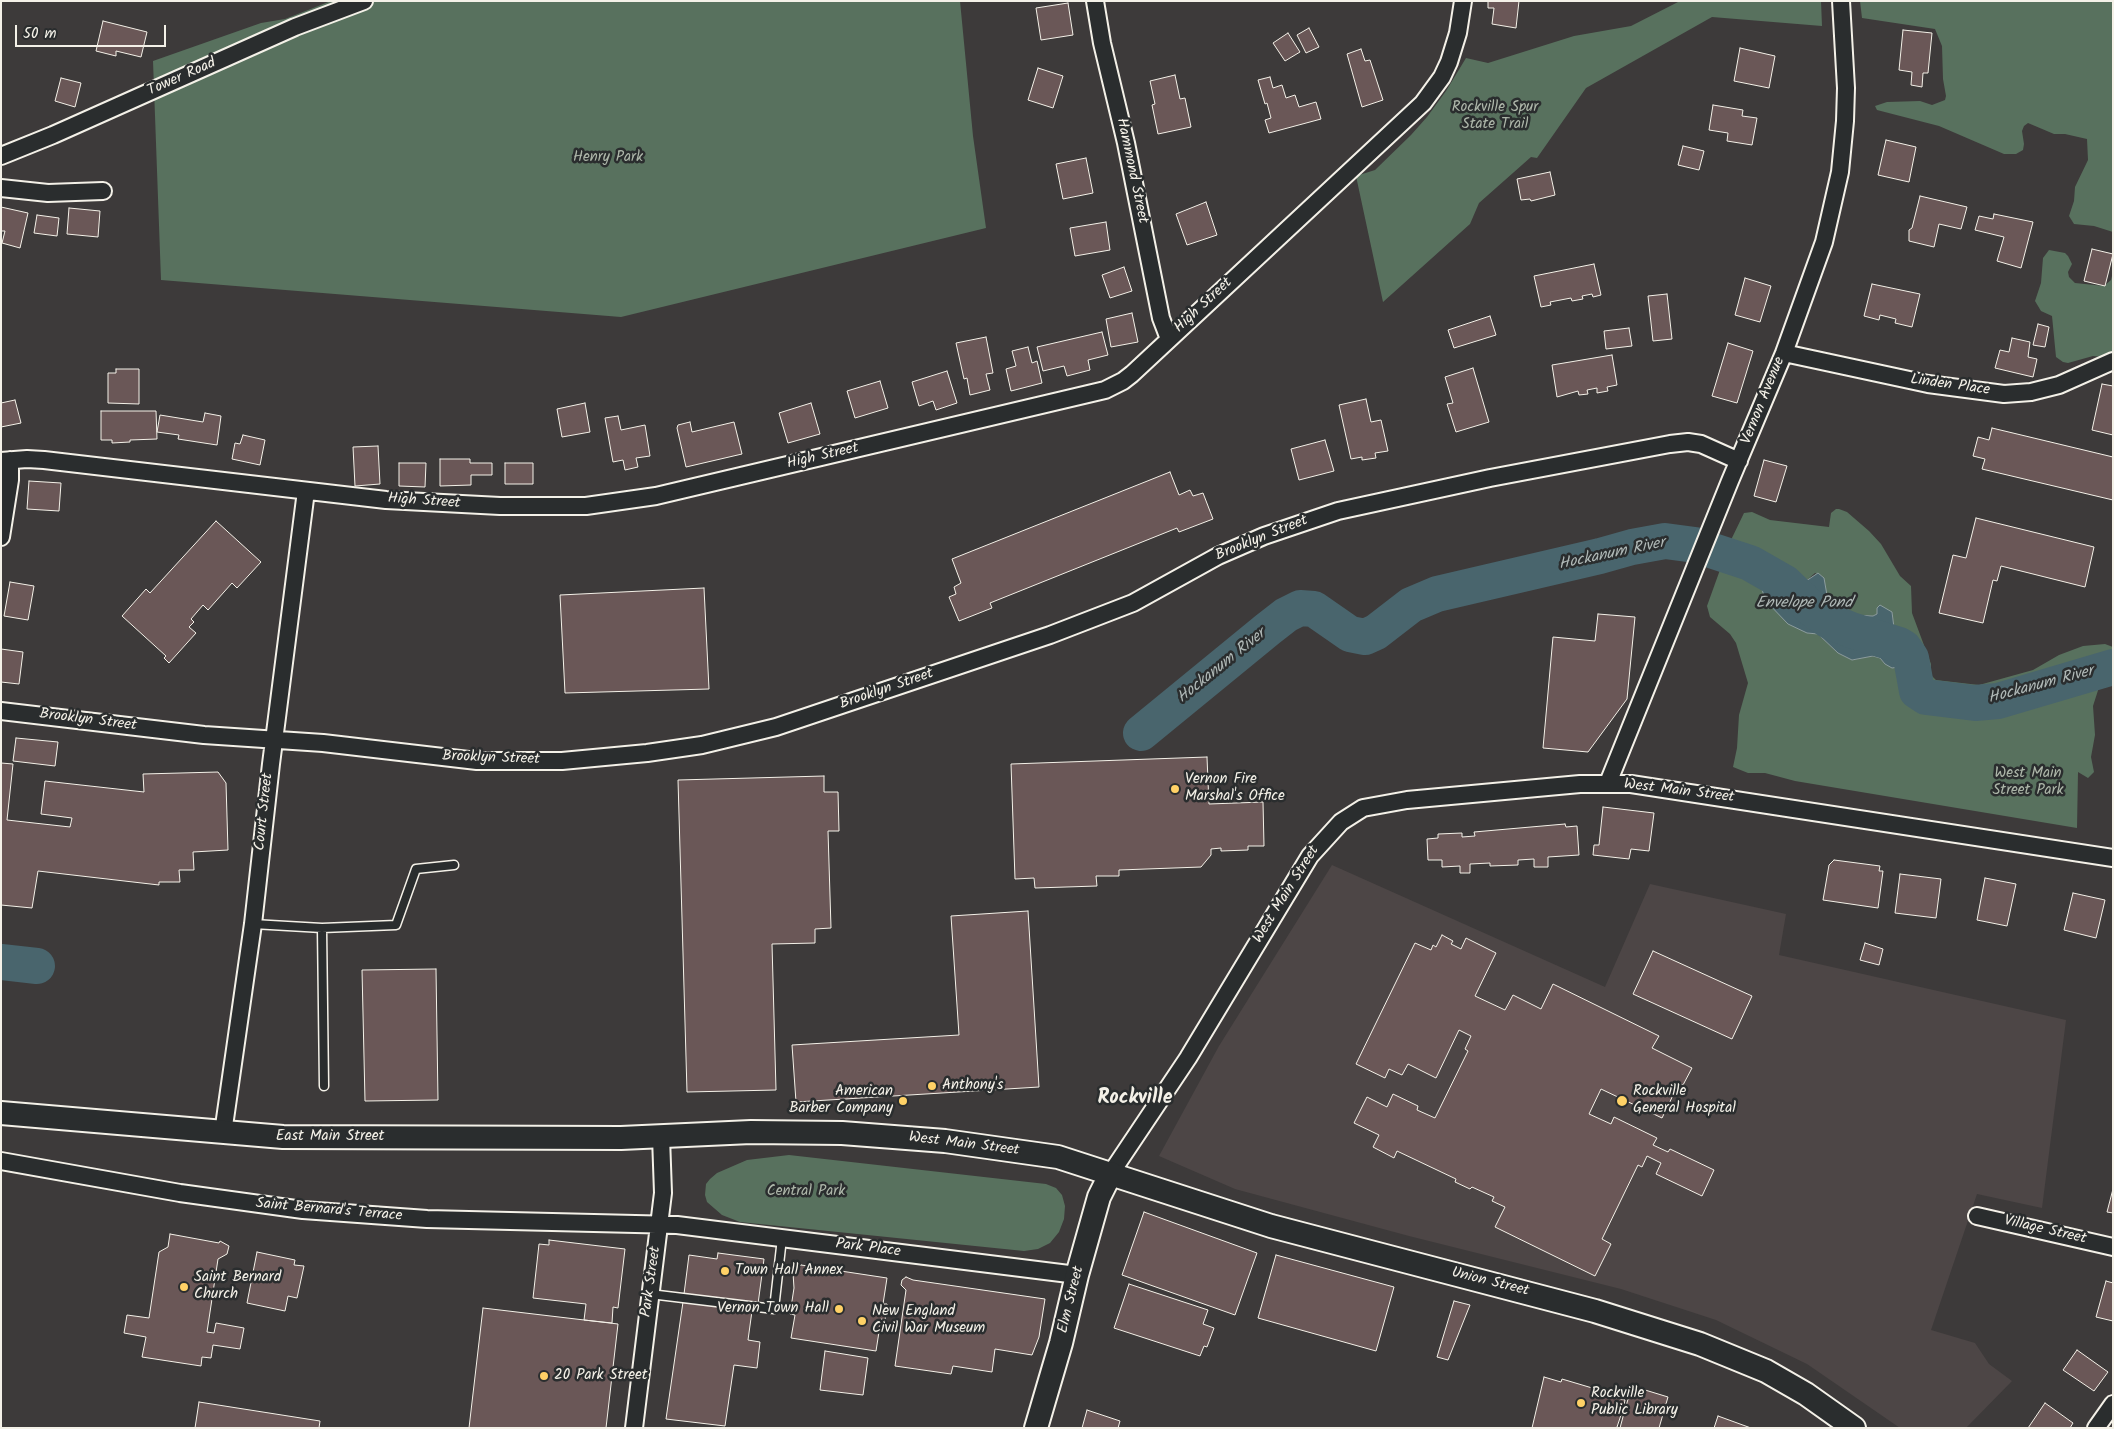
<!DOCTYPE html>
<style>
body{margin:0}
#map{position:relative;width:2114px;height:1429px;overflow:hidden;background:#3d3a3a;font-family:Kalam,sans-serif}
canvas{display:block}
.frame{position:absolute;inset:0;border:2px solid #f4f1e8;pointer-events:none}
.scale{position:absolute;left:15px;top:25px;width:151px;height:22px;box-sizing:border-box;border:2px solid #f4f1e8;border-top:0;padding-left:6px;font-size:15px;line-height:18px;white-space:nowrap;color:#f4f1e8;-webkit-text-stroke:4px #2a2d2e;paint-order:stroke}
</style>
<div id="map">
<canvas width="2114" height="1429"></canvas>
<div class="frame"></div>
<div class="scale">50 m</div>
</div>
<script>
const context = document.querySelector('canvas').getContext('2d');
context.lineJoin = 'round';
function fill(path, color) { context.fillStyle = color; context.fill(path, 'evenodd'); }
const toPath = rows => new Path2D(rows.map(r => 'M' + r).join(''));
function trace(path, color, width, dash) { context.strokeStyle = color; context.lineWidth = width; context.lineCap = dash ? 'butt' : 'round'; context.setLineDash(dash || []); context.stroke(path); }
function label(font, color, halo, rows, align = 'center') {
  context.font = font + ' Kalam,sans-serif'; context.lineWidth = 5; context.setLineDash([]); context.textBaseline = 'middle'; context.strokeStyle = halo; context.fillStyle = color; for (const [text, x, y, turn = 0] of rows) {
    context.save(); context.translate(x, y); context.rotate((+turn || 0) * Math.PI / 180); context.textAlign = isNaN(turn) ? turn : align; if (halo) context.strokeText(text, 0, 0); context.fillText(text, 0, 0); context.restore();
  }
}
const built = toPath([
 [1332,865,1605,987,1650,884,1786,914,1779,955,2066,1020,2042,1208,1977,1194,1931,1330,1975,1343,1989,1364,2012,1381,1966,1428,1900,1428,1807,1364,1716,1320,1621,1289,1409,1236,1235,1189,1159,1156,1219,1046]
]);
const green = toPath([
 [331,1,960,1,973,136,986,228,621,317,161,280,153,61,261,23,285,19],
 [1680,1,1821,1,1822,26,1712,17,1586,88,1537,158,1531,157,1479,203,1470,224,1383,302,1356,176,1375,170,1411,135,1427,117,1446,91,1466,58,1488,63,1574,36,1631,26],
 [1860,1,2113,1,2113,232,2094,226,2074,224,2069,216,2074,201,2075,187,2088,160,2087,139,2065,134,2054,134,2028,123,2024,126,2022,131,2024,144,2023,150,2016,154,2004,154,1939,126,1877,110,1875,106,1887,102,1920,101,1932,105,1945,100,1946,96,1943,79,1942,46,1935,29,1862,18],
 [2049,250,2065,253,2068,256,2072,264,2068,272,2069,277,2075,283,2104,286,2111,280,2113,272,2113,352,2111,354,2103,357,2093,356,2068,363,2063,362,2056,357,2052,316,2041,311,2035,301,2041,283,2043,258],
 [1836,509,1839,509,1847,512,1869,531,1881,544,1900,576,1911,586,1912,613,1931,664,1931,675,1936,680,1979,685,2033,670,2059,655,2083,646,2105,644,2113,647,2113,677,2101,681,2093,706,2095,735,2091,757,2094,772,2088,778,2078,772,2077,828,1795,781,1765,773,1748,773,1733,767,1737,748,1739,715,1748,683,1736,643,1730,634,1710,617,1707,606,1730,542,1744,513,1752,512,1770,520,1829,527,1831,513],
 [1768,573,1806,581,1815,573,1822,576,1828,601,1832,610,1851,615,1873,616,1877,614,1892,612,1899,667,1885,664,1880,658,1873,656,1852,660,1838,653,1818,634,1807,633],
 [789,1155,1046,1184,1056,1188,1062,1195,1065,1206,1064,1219,1059,1232,1050,1243,1038,1249,1024,1251,740,1222,722,1215,707,1202,705,1195,706,1184,710,1179,717,1173,747,1160]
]);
const water = toPath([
 [1768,572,1806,581,1818,573,1824,578,1828,601,1832,610,1851,615,1873,616,1877,614,1877,608,1880,605,1892,612,1899,667,1892,668,1885,664,1880,658,1873,656,1852,660,1838,653,1818,634,1807,633,1788,624,1765,600,1762,589,1763,581,1768,572]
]);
const river = toPath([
 [1141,733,1268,629,1286,615,1300,608,1314,609,1350,634,1365,637,1376,632,1411,605,1437,594,1600,556,1632,547,1665,541,1695,545,1750,563,1785,583,1812,609,1829,621,1851,630,1899,645,1904,648,1911,658,1917,691,1926,697,1975,703,1998,701,2113,667],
 [1,962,37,966]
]);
const building = toPath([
 [1488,1,1519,1,1516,28,1492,24,1494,8,1488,8,1488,1],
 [1068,3,1073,35,1041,40,1036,8,1068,3],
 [103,21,147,32,141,57,116,51,116,56,96,51,103,21],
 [1309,28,1319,47,1306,53,1297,35,1309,28],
 [1903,30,1932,33,1928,73,1923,73,1922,87,1911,85,1912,72,1899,70,1903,30],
 [1288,33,1300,52,1285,61,1273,43,1288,33],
 [1740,48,1775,56,1769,88,1734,81,1740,48],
 [1361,49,1365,61,1370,60,1383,100,1362,107,1347,54,1361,49],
 [1038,68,1063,76,1053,108,1028,100,1038,68],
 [1175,75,1180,99,1185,98,1191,127,1158,134,1152,105,1155,104,1150,81,1175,75],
 [1270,77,1273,88,1282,85,1286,98,1295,95,1299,107,1316,102,1321,119,1269,133,1265,120,1271,118,1267,103,1265,104,1258,80,1270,77],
 [61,78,81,83,75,107,55,101,61,78],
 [1713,105,1743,110,1742,116,1757,118,1752,145,1727,141,1728,133,1709,130,1713,105],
 [1886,140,1916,147,1909,182,1878,175,1886,140],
 [1683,146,1704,151,1699,170,1678,165,1683,146],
 [1086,158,1093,193,1063,199,1056,164,1086,158],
 [1550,172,1555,195,1531,201,1530,199,1521,200,1517,179,1550,172],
 [1920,196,1967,207,1961,229,1939,224,1934,247,1909,241,1909,230,1912,228,1920,196],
 [1206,202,1217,235,1187,245,1176,214,1206,202],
 [1,207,28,213,20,248,2,243,5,231,1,231,1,207],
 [69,208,100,211,98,237,67,234,69,208],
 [1994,214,2033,222,2021,268,1997,261,2004,237,1975,230,1979,216,1993,219,1994,214],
 [37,215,59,218,57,236,34,233,37,215],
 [1106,222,1110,250,1075,256,1070,228,1106,222],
 [2092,249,2113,254,2105,286,2084,281,2092,249],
 [1594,264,1601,295,1593,297,1592,294,1582,296,1583,299,1572,301,1571,298,1550,302,1551,305,1541,307,1534,276,1594,264],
 [1124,267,1132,291,1110,298,1102,275,1124,267],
 [1745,278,1771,286,1760,322,1735,315,1745,278],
 [1872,284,1920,294,1912,327,1895,323,1896,319,1880,315,1879,320,1864,316,1872,284],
 [1667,294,1672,339,1653,341,1648,296,1667,294],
 [1132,313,1138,342,1111,347,1106,319,1132,313],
 [1490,316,1496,335,1454,348,1448,330,1490,316],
 [2038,324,2049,327,2045,347,2033,345,2038,324],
 [1629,328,1632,346,1606,349,1604,331,1629,328],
 [1102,332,1108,355,1088,360,1090,370,1067,376,1064,366,1043,371,1037,347,1102,332],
 [986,337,993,373,986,374,990,390,970,395,967,378,964,379,956,343,986,337],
 [2012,338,2030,342,2028,357,2037,359,2033,377,1995,368,2000,350,2009,352,2012,338],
 [1728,343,1753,351,1737,403,1712,396,1728,343],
 [1028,347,1032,363,1037,361,1042,383,1011,391,1006,369,1016,366,1012,351,1028,347],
 [1612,355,1617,385,1607,387,1608,391,1597,393,1597,388,1587,390,1588,394,1579,395,1578,391,1557,397,1552,365,1612,355],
 [1473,368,1489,422,1456,432,1447,404,1453,403,1445,377,1473,368],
 [116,369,139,369,139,404,108,403,108,373,116,373,116,369],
 [947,371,957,403,936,410,933,401,919,406,912,382,947,371],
 [880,381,888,408,855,418,847,391,880,381],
 [2102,384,2113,386,2113,435,2092,430,2102,384],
 [1366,399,1371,422,1381,420,1388,451,1375,453,1376,458,1362,460,1362,457,1351,459,1339,405,1366,399],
 [15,400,21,423,1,427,1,403,15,400],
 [585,403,590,432,562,437,557,409,585,403],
 [811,403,820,434,788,443,779,413,811,403],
 [101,411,156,411,157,439,130,440,130,442,112,443,112,440,101,440,101,411],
 [205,413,221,416,217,445,178,439,179,435,157,432,160,415,203,422,205,413],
 [618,416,621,430,645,425,650,456,636,458,638,467,625,470,623,460,613,462,605,418,618,416],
 [690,422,692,432,734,422,742,454,686,467,677,428,678,425,690,422],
 [1992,428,2113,457,2113,500,1982,469,1985,459,1973,456,1978,437,1989,440,1992,428],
 [243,435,265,440,260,465,232,459,235,443,240,444,243,435],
 [1325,440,1334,471,1299,480,1291,449,1325,440],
 [378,446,380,484,355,486,353,447,378,446],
 [440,459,470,459,470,463,492,463,492,475,471,475,471,485,440,486,440,459],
 [1764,460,1787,466,1776,502,1754,496,1764,460],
 [399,463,426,463,425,487,399,486,399,463],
 [505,463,533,463,533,484,505,484,505,463],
 [1170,472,1179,495,1190,490,1193,496,1203,493,1213,519,1179,532,1177,528,990,603,992,608,959,621,949,597,956,594,954,587,961,583,952,559,1170,472],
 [29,481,61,483,59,511,27,509,29,481],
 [1976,518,2094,547,2085,587,2001,566,1997,581,1993,580,1983,623,1939,613,1953,555,1966,558,1976,518],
 [216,521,261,562,237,588,232,583,208,610,203,605,191,619,194,622,189,627,196,633,169,663,164,658,166,656,122,616,146,589,150,593,216,521],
 [10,582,34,586,28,620,4,616,10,582],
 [704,588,709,689,565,693,560,595,704,588],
 [1598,614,1635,617,1627,699,1588,752,1543,748,1553,637,1595,641,1598,614],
 [1,649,23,652,19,684,1,682,1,649],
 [16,738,58,742,55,766,13,761,16,738],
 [1207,757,1209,804,1263,802,1264,846,1248,846,1248,850,1221,851,1221,848,1211,849,1211,855,1201,867,1119,870,1119,876,1096,876,1097,886,1035,888,1034,878,1015,879,1011,764,1207,757],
 [1,763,13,764,7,820,70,827,72,818,41,814,45,781,144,792,143,774,218,772,226,783,228,850,193,852,194,870,179,870,180,882,159,882,159,885,38,871,32,908,1,905,1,763],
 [824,776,824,792,838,792,839,831,828,831,831,928,815,929,815,943,772,944,776,1090,687,1092,678,780,824,776],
 [1603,807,1654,813,1649,851,1631,849,1629,859,1593,855,1594,845,1599,845,1603,807],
 [1565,824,1566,827,1577,826,1579,855,1548,857,1548,867,1534,867,1534,859,1518,860,1518,865,1490,866,1490,863,1470,864,1470,873,1460,873,1460,866,1442,867,1442,860,1428,860,1427,839,1438,838,1438,834,1462,833,1462,837,1475,836,1474,832,1565,824],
 [1834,860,1880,866,1879,871,1883,871,1878,908,1823,900,1829,865,1834,860],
 [1900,874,1941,879,1936,918,1895,913,1900,874],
 [1985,878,2016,884,2007,926,1977,920,1985,878],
 [2073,893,2105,900,2096,938,2064,930,2073,893],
 [1028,911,1039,1087,796,1102,792,1045,959,1035,951,916,1028,911],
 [1442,935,1453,941,1451,944,1461,949,1466,938,1496,953,1475,996,1505,1010,1513,995,1541,1009,1553,984,1659,1036,1652,1048,1692,1068,1683,1085,1679,1083,1662,1118,1601,1089,1589,1114,1611,1124,1614,1117,1657,1138,1653,1145,1668,1152,1670,1149,1714,1170,1702,1196,1656,1174,1661,1163,1647,1156,1642,1167,1638,1165,1602,1239,1611,1244,1595,1276,1495,1227,1505,1207,1492,1201,1494,1197,1472,1187,1470,1189,1455,1182,1456,1179,1397,1151,1394,1158,1373,1147,1379,1135,1354,1123,1367,1097,1387,1107,1393,1094,1418,1106,1417,1110,1435,1118,1468,1051,1465,1049,1471,1036,1459,1030,1436,1078,1408,1064,1402,1075,1389,1069,1385,1078,1356,1064,1415,943,1431,950,1433,945,1436,947,1442,935],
 [1865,943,1883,949,1879,965,1860,960,1865,943],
 [1653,951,1752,996,1732,1039,1633,994,1653,951],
 [436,969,438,1100,365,1101,362,970,436,969],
 [2113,1189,2113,1213,2107,1212,2113,1189],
 [1144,1212,1257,1253,1235,1315,1122,1275,1144,1212],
 [170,1234,219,1243,220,1241,229,1246,227,1254,218,1259,207,1332,214,1333,216,1323,244,1328,240,1349,213,1345,211,1358,202,1357,201,1366,142,1357,146,1337,124,1333,127,1315,149,1318,159,1252,168,1247,170,1234],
 [549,1240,625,1249,618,1308,613,1307,612,1323,584,1320,586,1304,533,1298,539,1244,549,1245,549,1240],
 [257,1252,295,1260,294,1265,304,1266,297,1298,288,1296,285,1311,247,1303,257,1252],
 [718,1253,764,1259,758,1304,684,1294,689,1255,717,1259,718,1253],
 [1276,1255,1394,1287,1376,1351,1258,1318,1276,1255],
 [801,1265,887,1278,883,1304,887,1304,885,1320,881,1319,876,1351,791,1338,795,1315,790,1314,794,1288,793,1273,801,1265],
 [906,1277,913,1280,1045,1299,1039,1337,1032,1355,995,1349,992,1372,953,1366,951,1374,895,1366,906,1290,901,1285,902,1280,906,1277],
 [2106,1281,2113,1283,2113,1321,2096,1317,2106,1281],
 [1129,1284,1208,1310,1203,1324,1214,1328,1207,1347,1204,1346,1200,1356,1114,1328,1129,1284],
 [1454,1301,1470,1305,1448,1360,1437,1357,1454,1301],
 [683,1302,752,1311,748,1340,760,1342,757,1368,734,1365,725,1426,666,1419,683,1302],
 [483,1308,618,1324,606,1428,469,1428,483,1308],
 [2077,1350,2108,1372,2094,1391,2063,1370,2077,1350],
 [825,1351,868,1358,863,1395,820,1390,825,1351],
 [1544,1377,1561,1382,1562,1379,1609,1393,1609,1396,1625,1400,1624,1405,1626,1406,1632,1386,1668,1397,1659,1428,1620,1428,1624,1413,1622,1412,1617,1427,1619,1428,1532,1428,1544,1377],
 [199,1402,320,1421,319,1428,195,1428,199,1402],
 [2045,1403,2073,1423,2070,1428,2028,1428,2045,1403],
 [1087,1410,1120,1421,1118,1428,1082,1428,1087,1410],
 [1718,1416,1751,1428,1714,1428,1718,1416]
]);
const lane = toPath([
 [253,924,322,928,396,925,416,869,454,865],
 [322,928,324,1086],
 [650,1294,774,1309,782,1238]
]);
const street = toPath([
 [1095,1,1102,43,1126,143,1161,318,1169,339],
 [1,156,53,135,295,27,364,1],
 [1,188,48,193,103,191],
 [1784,353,1928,384,2004,394,2031,392,2059,385,2113,361],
 [1,461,27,459,44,460,386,500,500,506,586,506,656,496,1105,390,1123,381,1132,374,1423,103,1442,77,1449,62,1458,33,1463,1],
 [1,537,10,480,10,460],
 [1,711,204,735,323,743,477,761,562,761,647,753,702,745,776,727,1050,635,1133,603,1218,556,1264,536,1338,511,1490,478,1670,444,1688,442,1701,444,1739,461],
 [1608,783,1730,481,1784,353,1824,242,1840,172,1845,121,1846,88,1841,1],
 [223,1133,253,924,271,764,306,491],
 [1,1161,180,1193,303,1210,427,1219,677,1225,1077,1275],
 [1111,1173,1188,1058,1310,856,1341,822,1363,808,1407,800,1580,784,1631,784,2113,858],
 [1977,1216,2113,1247],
 [634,1428,663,1193,661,1137],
 [2096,1428,2113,1404]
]);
const secondary = toPath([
 [1,1113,283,1137,621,1138,751,1132,842,1133,945,1141,1058,1157,1271,1226,1595,1311,1700,1344,1766,1371,1806,1394,1854,1428],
 [1036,1428,1061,1343,1077,1275,1099,1197,1111,1173]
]);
const markers = [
 [1175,789,5,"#ffd166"],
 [932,1086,5,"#ffd166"],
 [903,1101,5,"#ffd166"],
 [1622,1101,6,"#ffd166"],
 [725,1271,5,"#ffd166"],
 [184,1287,5,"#ffd166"],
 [839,1309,5,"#ffd166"],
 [862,1321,5,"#ffd166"],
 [544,1376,5,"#ffd166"],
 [1581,1403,5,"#ffd166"]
];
const streetNames = [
 ["Tower Road",182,78,-24],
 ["Hammond Street",1131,171,78],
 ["High Street",1204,306,-43],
 ["Linden Place",1950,386,8],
 ["Vernon Avenue",1764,401,-68],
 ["High Street",823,457,-13],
 ["High Street",424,502,4],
 ["Brooklyn Street",1262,539,-22],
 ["Brooklyn Street",887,690,-19],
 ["Brooklyn Street",88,721,7],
 ["Brooklyn Street",491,759,2],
 ["West Main Street",1679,792,7],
 ["Court Street",265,812,-84],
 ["West Main Street",1287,895,-58],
 ["East Main Street",330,1137],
 ["West Main Street",964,1145,7],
 ["Saint Bernard's Terrace",329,1211,5],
 ["Village Street",2045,1231,13],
 ["Park Place",868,1249,7],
 ["Park Street",652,1282,-82],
 ["Union Street",1490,1283,14],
 ["Elm Street",1072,1300,-76]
];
const parkNames = [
 ["Rockville Spur",1495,108],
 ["State Trail",1495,125],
 ["Henry Park",608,158],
 ["West Main",2028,774],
 ["Street Park",2028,791],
 ["Central Park",806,1192]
];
const poiNames = [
 ["Vernon Fire",1185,780],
 ["Marshal's Office",1185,797],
 ["Anthony's",942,1086],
 ["American",893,1092,"right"],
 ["Barber Company",893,1109,"right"],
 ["Rockville",1633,1092],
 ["General Hospital",1633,1109],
 ["Town Hall Annex",735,1271],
 ["Saint Bernard",194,1278],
 ["Church",194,1295],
 ["Vernon Town Hall",829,1309,"right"],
 ["New England",872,1312],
 ["Civil War Museum",872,1329],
 ["20 Park Street",554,1376],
 ["Rockville",1591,1394],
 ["Public Library",1591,1411]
];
const waterNames = [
 ["Hockanum River",1612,555,-12],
 ["Envelope Pond",1804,604],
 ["Hockanum River",1222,667,-39],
 ["Hockanum River",2041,686,-15]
];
const districtNames = [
 ["Rockville",1135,1100]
];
fill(built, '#4d4646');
fill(green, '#58715e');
fill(water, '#49656d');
trace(water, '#8d9d9e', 1);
trace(river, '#49656d', 36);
fill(building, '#6a5757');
trace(building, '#f4f1e8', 1);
trace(lane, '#f4f1e8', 11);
trace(street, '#f4f1e8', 20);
trace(secondary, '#f4f1e8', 26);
trace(lane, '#2a2d2e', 8);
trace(street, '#2a2d2e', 16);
trace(secondary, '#2a2d2e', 22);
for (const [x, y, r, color] of markers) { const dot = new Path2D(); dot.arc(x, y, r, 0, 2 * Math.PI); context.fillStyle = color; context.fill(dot); trace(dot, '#2a2d2e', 2); }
label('15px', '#f4f1e8', '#2a2d2e', streetNames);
label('15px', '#aeb7aa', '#2a2d2e', parkNames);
label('15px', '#f4f1e8', '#2a2d2e', poiNames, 'left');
label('italic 16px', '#b0b9b7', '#2a2d2e', waterNames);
label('bold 20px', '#f4f1e8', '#2a2d2e', districtNames);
</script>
